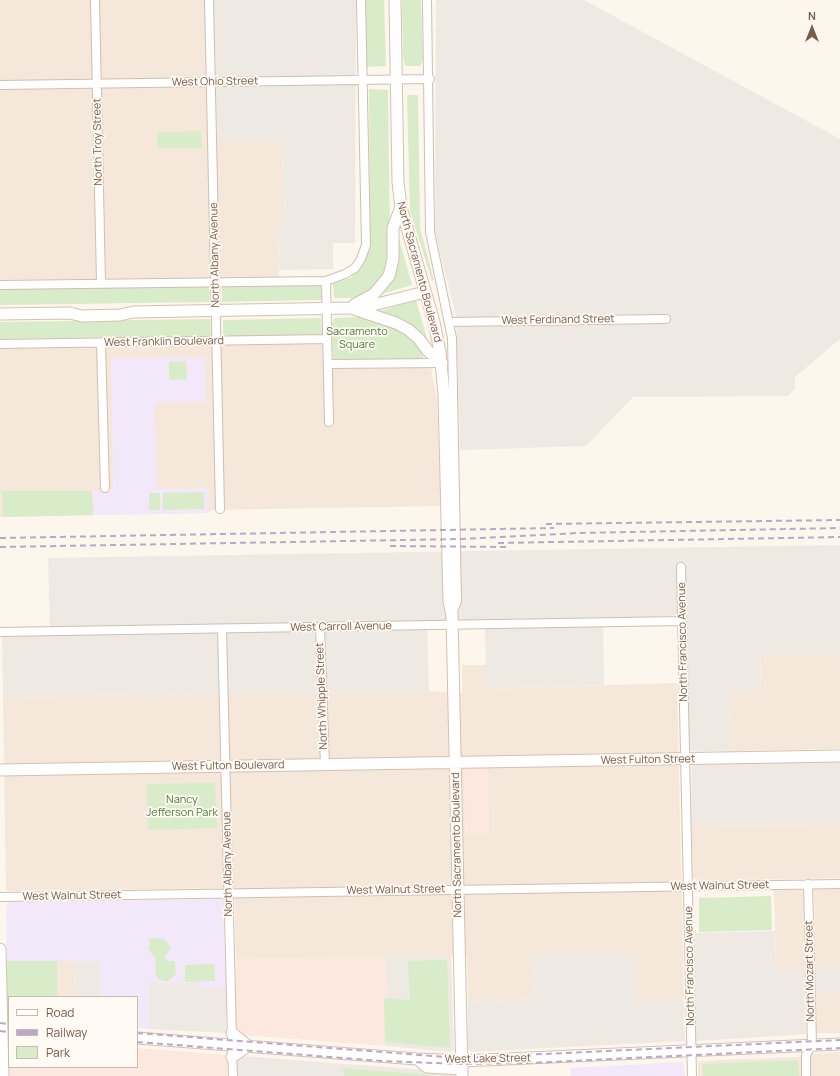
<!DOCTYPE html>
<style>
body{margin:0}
#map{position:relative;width:840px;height:1076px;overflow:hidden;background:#fdf6ec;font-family:Manrope,sans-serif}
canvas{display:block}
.legend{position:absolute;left:8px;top:996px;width:130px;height:72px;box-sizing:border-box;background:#fffaf3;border:1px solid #cabbb1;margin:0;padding:5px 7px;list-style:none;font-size:12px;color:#7a5c4d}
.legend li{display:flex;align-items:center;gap:8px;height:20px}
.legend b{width:20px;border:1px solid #cabbb1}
.north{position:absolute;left:792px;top:8px;width:40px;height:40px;-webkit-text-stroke:3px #fffaf3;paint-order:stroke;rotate:0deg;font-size:11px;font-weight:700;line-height:16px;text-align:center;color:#7a5c4d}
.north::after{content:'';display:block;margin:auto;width:14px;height:18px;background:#7a5c4d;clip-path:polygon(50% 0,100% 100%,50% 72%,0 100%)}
</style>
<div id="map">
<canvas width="840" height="1076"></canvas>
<ul class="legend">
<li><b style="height:5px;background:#fff"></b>Road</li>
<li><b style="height:5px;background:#b9a8c9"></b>Railway</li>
<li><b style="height:11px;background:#d8ecc9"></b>Park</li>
</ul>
<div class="north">N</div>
</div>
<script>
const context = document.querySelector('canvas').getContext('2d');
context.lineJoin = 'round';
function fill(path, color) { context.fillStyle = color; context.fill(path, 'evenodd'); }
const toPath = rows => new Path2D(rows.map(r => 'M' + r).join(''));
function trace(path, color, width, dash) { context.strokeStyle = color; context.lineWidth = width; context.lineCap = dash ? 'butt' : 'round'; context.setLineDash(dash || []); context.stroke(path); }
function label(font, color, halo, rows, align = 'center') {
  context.font = font + ' Manrope,sans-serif'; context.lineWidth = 3.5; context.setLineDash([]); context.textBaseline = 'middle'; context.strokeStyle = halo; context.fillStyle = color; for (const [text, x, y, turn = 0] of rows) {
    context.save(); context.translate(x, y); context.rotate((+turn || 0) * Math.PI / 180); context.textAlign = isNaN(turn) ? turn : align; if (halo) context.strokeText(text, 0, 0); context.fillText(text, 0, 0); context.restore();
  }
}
const residential = toPath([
 [0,0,214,0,216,141,283,141,285,221,278,222,279,277,0,280],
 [324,342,324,365,431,367,437,401,442,506,210,510,209,513,0,517,0,346],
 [840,654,840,749,730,751,729,691,761,690,760,655],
 [462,665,486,665,486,689,677,683,684,1001,636,1002,634,953,533,954,534,999,468,1002,467,956,236,959,234,888,11,891,6,890,3,697,429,691,462,693],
 [840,824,840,878,699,881,693,878,691,825],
 [803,889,805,968,776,968,774,890],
 [814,889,840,889,840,967,815,967],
 [57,961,75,961,76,997,57,997],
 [815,994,840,994,840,1033,816,1033],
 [840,1052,840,1076,809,1076,809,1058,811,1054],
 [800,1057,802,1058,802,1076,698,1076,698,1061]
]);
const commercial = toPath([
 [465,768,488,768,489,833,465,833,464,771],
 [385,957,387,997,384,998,386,1046,241,1035,236,1033,236,959],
 [137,1048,225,1055,227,1057,227,1076,10,1076,9,1067,137,1067]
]);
const industrial = toPath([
 [214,0,356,0,355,243,333,243,333,269,279,270,278,222,285,221,283,141,216,141],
 [436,0,584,0,840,139,840,339,795,377,795,389,788,396,633,397,586,446,460,450,456,315,435,233],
 [840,545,840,654,760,655,761,690,729,691,730,751,692,751,689,749,686,615,603,619,604,685,486,689,485,622,427,623,429,691,3,697,2,627,50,626,48,558],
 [840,762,840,824,691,825,692,764],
 [775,931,776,968,805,968,806,1034,697,1041,695,1039,693,933],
 [634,953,636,1002,684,1001,685,1041,471,1052,468,1049,468,1002,534,999,533,954],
 [451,956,454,1049,451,1052,386,1046,384,998,387,997,385,957],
 [75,961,100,961,101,997,76,997],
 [815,967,840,967,840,994,815,994],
 [149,982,198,983,198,988,226,988,226,1033,150,1029],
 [242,1056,452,1072,455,1076,237,1076,237,1058]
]);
const education = toPath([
 [205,357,206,402,154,403,157,489,209,488,209,513,93,515,92,491,113,490,111,358],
 [221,899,223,903,226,988,198,988,198,983,149,982,150,1029,137,1028,137,997,101,997,100,961,7,961,6,907,9,902],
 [683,1062,685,1076,571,1076,571,1068]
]);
const green = toPath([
 [365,0,384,0,386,66,366,67],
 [402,0,421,0,423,60,420,66,405,66,403,55],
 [369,89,388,90,390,234,388,265,383,280,368,293,356,298,334,298,333,284,350,278,360,269,370,248],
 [407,95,418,95,420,228,434,280,432,281,410,211],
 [201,131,202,148,157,148,157,132],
 [396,228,412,285,378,295],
 [321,283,322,300,222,302,222,285],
 [209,285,210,302,0,305,0,288],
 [416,300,428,342,417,333,374,313],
 [358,317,375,319,408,334,417,343,424,359,333,361,332,324,334,318],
 [321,318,322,335,223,338,223,320],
 [210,319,211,336,0,339,0,322],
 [186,361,187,379,169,380,169,362],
 [2,491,92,491,93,515,3,517],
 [204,492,204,509,163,510,163,493],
 [149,493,160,493,160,510,149,510],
 [215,783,217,828,148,830,147,784],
 [771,896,772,930,699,932,699,898],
 [152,938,164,939,171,947,165,957,167,961,174,961,176,968,175,975,167,982,160,980,156,976,155,967,156,959,148,948,150,945,149,939],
 [447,960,450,1048,385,1042,384,998,410,1000,408,961],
 [7,961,57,961,57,997,9,997,8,1019,6,992],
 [214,964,215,981,185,982,185,965],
 [798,1060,799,1076,703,1076,702,1064],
 [343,1068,442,1076,344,1076]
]);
const street = toPath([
 [95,0,101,283],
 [209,0,220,509],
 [427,0,430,232,452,338,457,601,452,614],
 [0,85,430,79],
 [326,281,329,422],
 [0,285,326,281,345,274,355,268,361,259,366,245,361,0],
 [450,322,666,319],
 [101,343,105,488],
 [0,344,327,339],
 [328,364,443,363],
 [681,567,692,1076],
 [320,627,325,765],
 [222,629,232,1037],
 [0,632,682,621],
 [0,897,840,884],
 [232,1053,233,1076],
 [806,1076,806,1055,812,1045,808,884]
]);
const secondary = toPath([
 [395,0,398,182,401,207,434,322,440,352,444,395,449,601,452,615,462,1076],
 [354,305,374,294,389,276,393,259,393,228,401,207],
 [354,309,396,323,409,330,419,339,428,351,442,363],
 [0,314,70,313,82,316,120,315,133,312,350,308,369,306,425,292],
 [0,770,840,756],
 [0,949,3,1076],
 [232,1033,248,1046,232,1057],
 [137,1038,417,1059,462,1061,840,1044],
 [421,1062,427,1067,462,1069]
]);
const rail = toPath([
 [546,524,840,520],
 [0,538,554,528],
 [498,543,840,537],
 [390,546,506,547],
 [0,547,462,539,578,533,840,528],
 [0,1023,9,1024],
 [0,1031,9,1032],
 [137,1033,459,1058,840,1040],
 [137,1042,382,1061,460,1064,529,1063,840,1048]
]);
const streetNames = [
 ["West Ohio Street",215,82,-1],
 ["North Troy Street",98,142,-91],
 ["North Albany Avenue",215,255,-91],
 ["North Sacramento Boulevard",419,272,75],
 ["West Ferdinand Street",558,320,-1],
 ["West Franklin Boulevard",164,342,-1],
 ["West Carroll Avenue",341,627,-1],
 ["North Francisco Avenue",683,642,-91],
 ["North Whipple Street",322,696,-92],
 ["West Fulton Street",648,760,-1],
 ["West Fulton Boulevard",228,766,-1],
 ["North Sacramento Boulevard",457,845,-91],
 ["North Albany Avenue",228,864,-91],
 ["West Walnut Street",720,886,-1],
 ["West Walnut Street",396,890,-1],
 ["West Walnut Street",72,896,-1],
 ["North Francisco Avenue",690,966,-91],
 ["North Mozart Street",810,971,-91],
 ["West Lake Street",488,1059,-1]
];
const parkNames = [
 ["Sacramento",357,332],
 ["Square",357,345],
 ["Nancy",182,800],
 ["Jefferson Park",182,813]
];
fill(residential, '#f5e8da');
fill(commercial, '#fde8e0');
fill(industrial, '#efe9e4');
fill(education, '#f3e8fa');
fill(green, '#d8ecc9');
trace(street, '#d1beb0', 10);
trace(secondary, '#d6c0b0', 13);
trace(street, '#fff', 8);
trace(secondary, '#fff', 11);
trace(rail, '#b9a8c9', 2, [6, 4]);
label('11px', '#7a5c4d', '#fffaf3', streetNames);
label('11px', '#537a41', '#fffaf3', parkNames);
</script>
